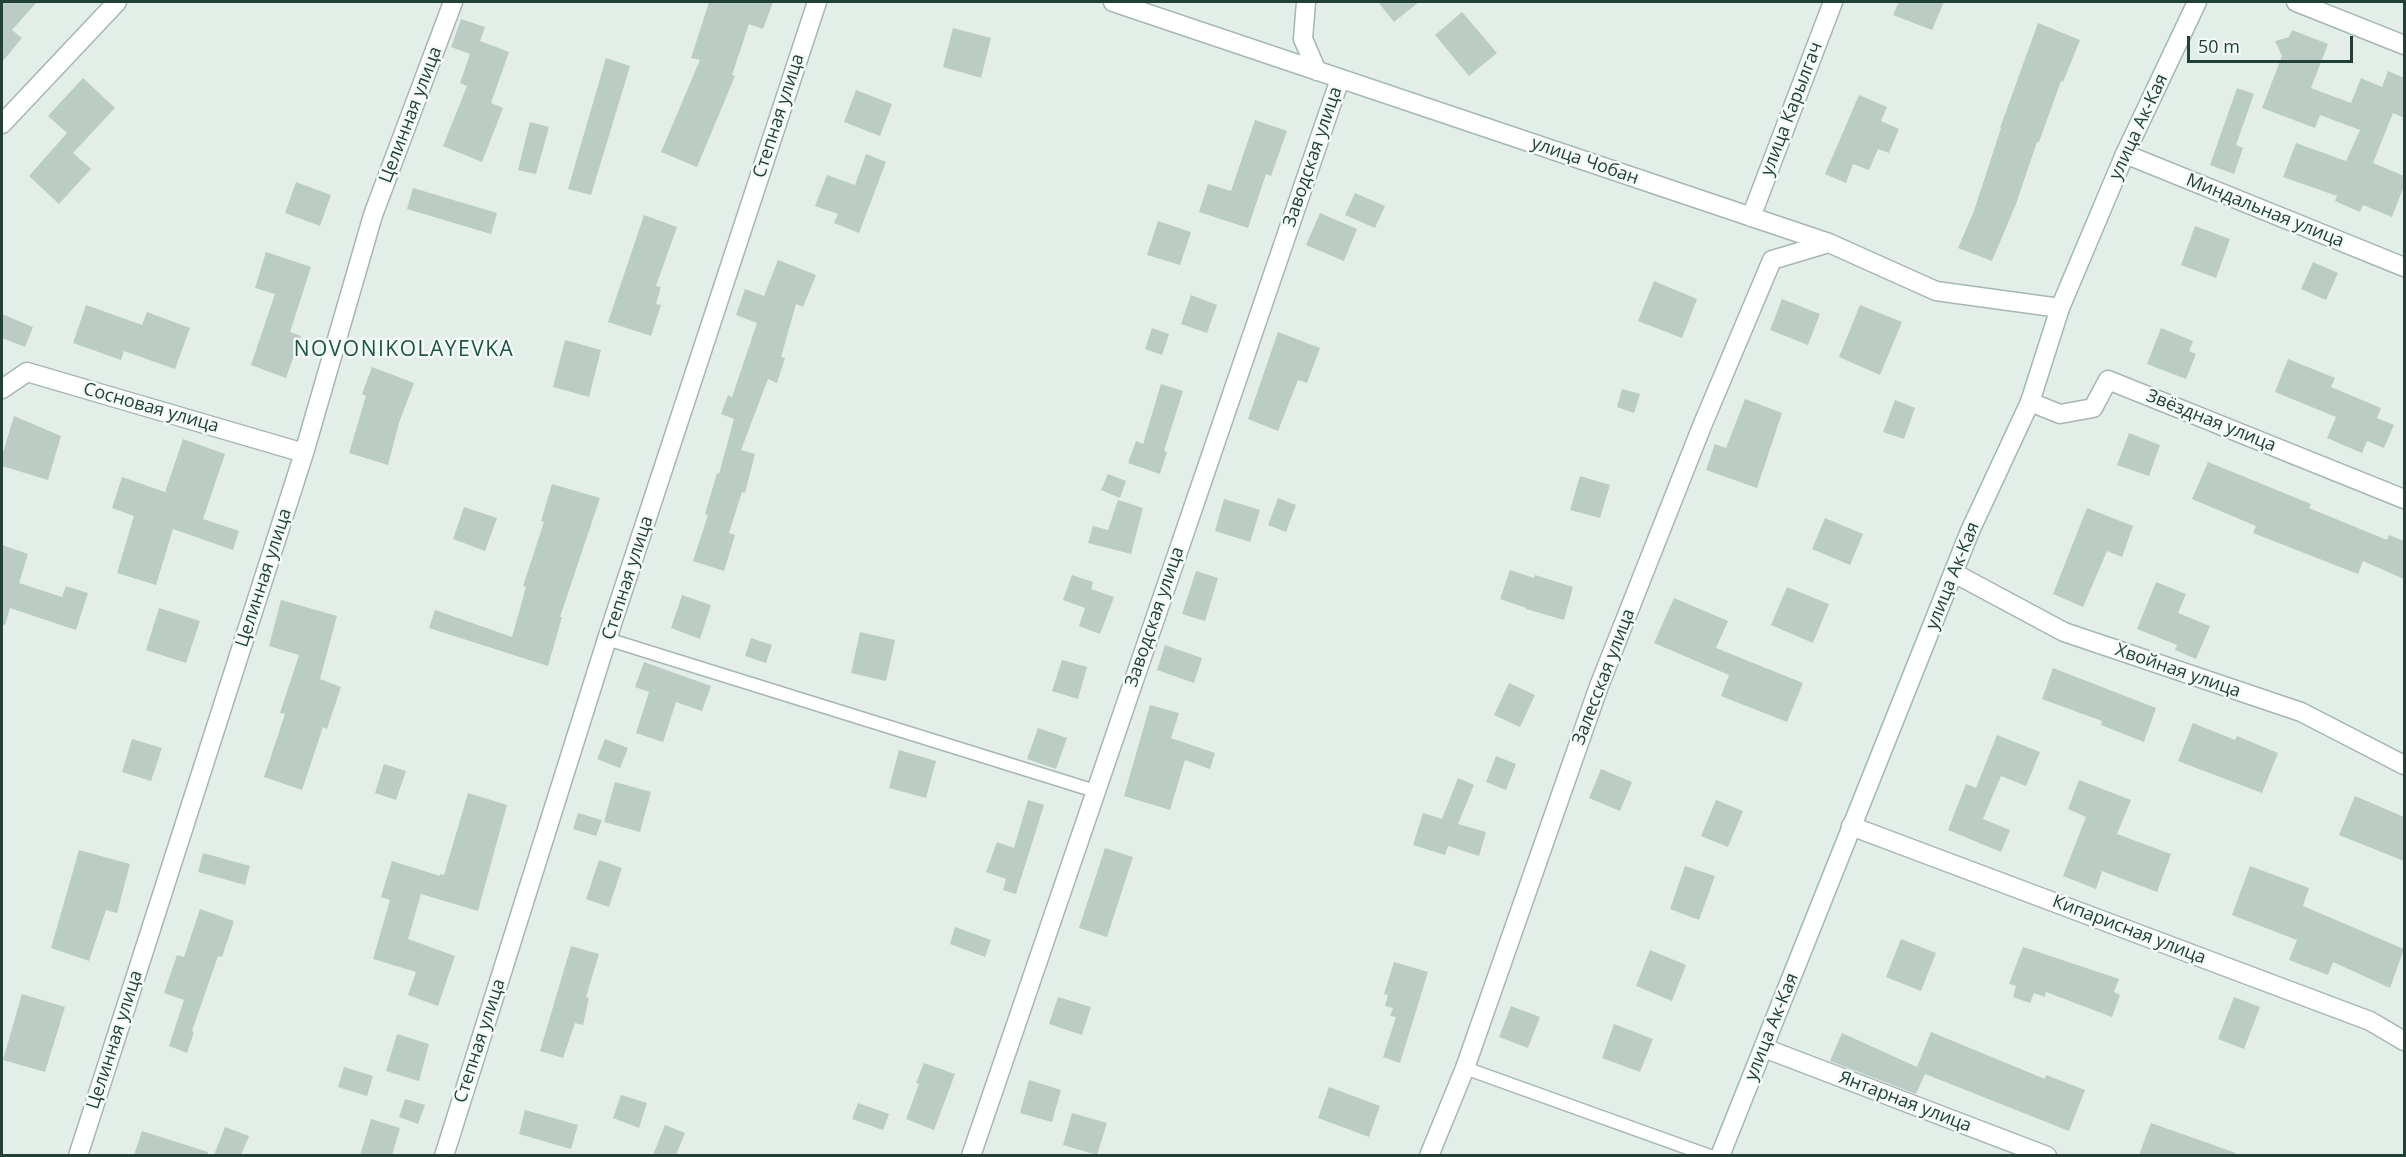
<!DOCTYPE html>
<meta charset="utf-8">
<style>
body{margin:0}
#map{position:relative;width:2406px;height:1157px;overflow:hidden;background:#e3eee9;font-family:"Open Sans",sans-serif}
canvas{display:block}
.frame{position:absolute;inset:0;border:3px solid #214137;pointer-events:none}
.scale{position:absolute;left:2187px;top:36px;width:166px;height:27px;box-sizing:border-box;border:3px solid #214137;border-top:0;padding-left:8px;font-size:18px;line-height:21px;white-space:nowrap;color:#214137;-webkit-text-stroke:4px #f4faf7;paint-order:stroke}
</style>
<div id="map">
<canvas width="2406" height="1157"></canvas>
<div class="frame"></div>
<div class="scale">50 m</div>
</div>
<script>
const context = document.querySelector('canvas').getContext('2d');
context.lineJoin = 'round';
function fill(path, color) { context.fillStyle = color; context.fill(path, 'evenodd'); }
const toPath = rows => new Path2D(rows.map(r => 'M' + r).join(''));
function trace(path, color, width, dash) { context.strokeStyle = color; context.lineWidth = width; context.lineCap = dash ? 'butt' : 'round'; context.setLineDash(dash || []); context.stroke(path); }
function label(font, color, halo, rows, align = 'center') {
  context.font = font + ' "Open Sans",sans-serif'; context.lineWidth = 5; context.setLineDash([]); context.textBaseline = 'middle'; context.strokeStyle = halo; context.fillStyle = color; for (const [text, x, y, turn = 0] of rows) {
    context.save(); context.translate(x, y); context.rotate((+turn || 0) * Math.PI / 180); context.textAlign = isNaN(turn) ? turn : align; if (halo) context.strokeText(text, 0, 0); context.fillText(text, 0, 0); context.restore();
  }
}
const building = toPath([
 [2,2,37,2,12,30,22,38,2,62],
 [709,2,773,2,763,29,749,24,732,75,735,76,697,167,661,152,700,60,691,58],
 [1378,2,1419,2,1394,22],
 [1899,2,1944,2,1932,30,1893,15],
 [1462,12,1497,53,1469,76,1435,35],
 [461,19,485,27,480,41,509,52,491,103,503,108,482,162,443,146,467,86,460,83,470,54,451,47],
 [2038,23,2080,40,2063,82,2061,81,2039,142,2037,142,2016,204,1992,261,1958,248,1974,211,2001,128,2000,128],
 [953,28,991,38,981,78,943,67],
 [2292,30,2328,44,2311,88,2351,103,2361,78,2382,87,2388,71,2404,78,2404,118,2393,113,2373,163,2404,176,2404,186,2392,217,2363,205,2360,212,2335,201,2337,196,2283,177,2296,143,2346,161,2360,130,2320,115,2315,128,2262,108,2282,56,2275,41,2289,37],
 [606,58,630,66,591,195,568,189],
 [83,78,115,108,73,153,91,169,59,204,29,176,67,133,48,116],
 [2237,88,2254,94,2236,145,2243,148,2234,174,2210,165],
 [856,90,892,104,880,136,844,122],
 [1859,95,1887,107,1881,121,1899,129,1889,153,1878,149,1869,170,1853,164,1846,183,1825,174],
 [1255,120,1287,131,1271,176,1266,174,1248,228,1199,212,1208,184,1231,191],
 [530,122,549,127,536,174,518,170],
 [866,154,886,162,859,233,834,223,838,214,815,206,827,175,855,185],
 [296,182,331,195,320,226,285,213],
 [413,188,497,213,491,234,407,209],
 [1355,193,1385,206,1375,228,1345,215],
 [1320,213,1357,229,1344,261,1306,245],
 [644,215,677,227,656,286,661,287,656,304,661,305,651,336,608,322],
 [1158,221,1191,232,1180,265,1147,255],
 [2195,226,2230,239,2216,278,2181,265],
 [266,252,311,267,290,332,301,336,286,378,251,365,275,294,255,288],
 [778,260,816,275,803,307,796,304,781,357,785,358,777,383,768,379,741,450,755,454,745,493,742,492,729,533,735,535,724,571,693,561,708,515,705,514,717,473,719,474,734,419,721,414,728,395,732,397,757,323,736,315,745,289,764,296],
 [2313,262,2338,273,2326,300,2301,289],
 [1654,281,1697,299,1682,338,1638,321],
 [1191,295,1217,305,1207,333,1181,324],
 [1782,299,1820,314,1808,345,1770,330],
 [86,305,142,325,147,312,190,328,175,369,124,351,121,360,73,343],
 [1860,305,1902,322,1880,375,1839,357],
 [2,314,33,327,25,347,2,338],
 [1152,328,1169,334,1162,355,1145,349],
 [2161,328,2193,341,2189,351,2196,354,2186,379,2147,364],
 [1278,332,1320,348,1307,383,1298,380,1278,431,1248,419],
 [565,340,601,350,589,397,553,387],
 [2288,359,2335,378,2331,387,2381,408,2377,418,2394,425,2384,448,2367,441,2362,453,2327,438,2336,417,2275,392],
 [372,367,414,383,399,423,388,465,349,453,366,396,362,394],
 [1161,384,1183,391,1164,451,1167,452,1160,474,1128,463,1136,441,1143,444],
 [1622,389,1640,394,1634,413,1617,407],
 [1745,399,1782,413,1757,488,1706,470,1715,444,1726,448],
 [1895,400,1915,408,1904,439,1883,432],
 [14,416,61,436,48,480,2,466,2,456],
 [2129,433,2160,445,2149,476,2117,465],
 [183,439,225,454,203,519,239,531,233,550,173,529,156,585,117,573,134,516,112,508,122,477,165,492],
 [2208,462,2311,504,2309,508,2387,540,2389,535,2404,541,2404,579,2363,561,2358,574,2253,533,2256,526,2192,499],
 [1108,474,1126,481,1120,498,1101,490],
 [1580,476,1610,485,1600,518,1570,510],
 [552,484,600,498,560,617,562,617,548,666,429,628,435,610,512,637,526,587,523,586,544,522,541,521],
 [1278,498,1296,505,1286,532,1268,525],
 [1224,499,1260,510,1250,542,1215,531],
 [1118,500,1143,508,1131,554,1088,543,1093,526,1108,530],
 [464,507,497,518,485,551,453,539],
 [2087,508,2133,526,2122,557,2107,551,2083,607,2053,594],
 [1825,518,1863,534,1850,565,1812,549],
 [2,545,28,554,19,583,62,597,66,586,88,593,76,630,10,608,5,625,2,624],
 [1510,570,1534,578,1535,575,1573,587,1564,620,1526,609,1526,608,1500,599],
 [1196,571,1218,578,1205,621,1182,614],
 [1072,575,1093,582,1091,589,1114,597,1100,634,1079,626,1085,608,1063,600],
 [2156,582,2186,594,2178,613,2210,626,2196,659,2175,650,2177,645,2137,629],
 [1787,587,1829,604,1813,643,1771,625],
 [682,595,711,605,700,639,671,628],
 [1674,598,1728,621,1716,648,1803,683,1787,722,1721,696,1729,675,1654,643],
 [281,600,337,616,320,679,341,687,327,729,323,727,302,790,264,777,285,714,280,713,299,655,269,646],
 [159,608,200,621,186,663,146,650],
 [860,632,895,640,886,681,851,673],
 [751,638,772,645,766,663,745,656],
 [1165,645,1202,658,1194,683,1157,670],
 [1062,660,1087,667,1078,699,1052,691],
 [644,662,711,686,702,711,676,702,663,742,636,733,649,692,635,687],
 [2053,668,2156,708,2144,742,2101,725,2102,721,2042,699],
 [1509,683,1535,695,1520,727,1494,715],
 [1150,705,1179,713,1171,738,1215,753,1210,769,1185,760,1170,810,1124,796],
 [2193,723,2235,740,2237,736,2278,753,2262,793,2178,761],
 [1038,728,1067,738,1056,769,1027,759],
 [1997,735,2040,752,2026,786,2001,776,1983,819,2010,830,2001,852,1948,830,1966,784,1976,788],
 [132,739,162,748,151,781,122,772],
 [605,739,628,748,620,768,597,759],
 [899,750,936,761,926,798,889,788],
 [1496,756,1516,764,1506,790,1486,782],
 [384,764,406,771,396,800,375,793],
 [1601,769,1632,782,1620,811,1589,798],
 [1458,778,1474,785,1458,824,1486,832,1479,856,1448,846,1445,855,1413,845,1423,813,1442,819],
 [2079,780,2131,800,2117,834,2171,854,2157,892,2102,871,2096,889,2063,876,2086,817,2068,809],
 [615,782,651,792,640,832,604,822],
 [468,793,507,805,478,911,421,894,408,939,455,956,438,1006,408,995,416,972,373,959,390,900,381,897,392,861,440,876,440,874,444,875],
 [2355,796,2404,817,2404,861,2339,835],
 [1028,800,1044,805,1016,894,1003,890,1006,879,986,872,997,842,1014,848],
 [1716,800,1743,811,1728,847,1701,836],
 [578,813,602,820,596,836,573,829],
 [1105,848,1133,857,1107,937,1079,928],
 [79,850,130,864,117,913,106,910,89,961,51,948],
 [203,853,250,866,245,885,198,872],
 [599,860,622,868,609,907,586,899],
 [1685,866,1715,876,1699,920,1670,909],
 [2250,866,2309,888,2303,906,2404,949,2390,988,2333,962,2328,975,2289,960,2297,940,2232,915],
 [200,909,234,921,222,957,218,956,192,1031,194,1032,187,1053,169,1046,184,1000,164,993,177,955,184,957],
 [955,927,991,940,985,957,950,944],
 [1901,939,1936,953,1921,991,1886,977],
 [571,946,599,954,586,997,589,998,583,1025,575,1023,563,1058,540,1051],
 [2023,947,2119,979,2114,992,2120,995,2112,1017,2046,992,2045,997,2034,993,2030,1003,2013,997,2016,986,2009,984],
 [1650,950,1686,965,1672,1001,1636,986],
 [1394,962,1428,972,1400,1063,1383,1057,1396,1017,1390,1016,1393,1008,1385,1006,1388,995,1384,994],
 [22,994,65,1007,45,1072,3,1060],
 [1058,997,1091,1007,1082,1035,1049,1024],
 [2234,997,2260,1007,2244,1049,2218,1039],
 [1511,1006,1540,1017,1528,1048,1499,1037],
 [1614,1024,1653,1039,1640,1072,1602,1058],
 [1931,1032,2045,1079,2046,1075,2085,1090,2069,1131,1925,1074,1916,1094,1830,1061,1842,1033,1917,1067],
 [397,1034,429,1044,419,1081,386,1071],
 [924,1063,955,1074,934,1130,906,1119,919,1084,916,1083],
 [344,1067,373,1076,367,1096,338,1087],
 [1029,1080,1061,1090,1052,1122,1020,1113],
 [1329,1087,1380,1106,1369,1137,1318,1118],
 [621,1095,647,1103,639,1128,613,1118],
 [405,1099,425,1105,418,1124,399,1117],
 [858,1103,889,1114,883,1130,852,1119],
 [525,1110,578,1125,571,1149,519,1134],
 [1072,1113,1107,1123,1097,1155,1063,1145],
 [371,1119,400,1128,392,1155,360,1155],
 [2151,1123,2236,1153,2235,1155,2139,1155],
 [665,1125,685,1133,676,1155,653,1155],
 [225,1127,249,1136,241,1155,214,1155],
 [142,1131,208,1152,207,1155,134,1155]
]);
const lane = toPath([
 [607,639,1095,791],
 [1465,1068,1710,1156]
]);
const street = toPath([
 [1113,2,1829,243,1936,291,2060,308],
 [1306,2,1303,39,1317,71],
 [2296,2,2404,45],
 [2,124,117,2],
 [2125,154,2404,267],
 [1751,217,1833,2],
 [2,389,27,372,304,453],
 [2030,402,2060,414,2093,408,2108,380,2404,499],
 [1954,573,2064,632,2301,712,2404,765],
 [1851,826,2370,1021,2404,1041],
 [1764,1048,2047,1156],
 [78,1156,304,453,373,215,453,2],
 [444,1156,607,639,817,2],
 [971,1156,1340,79],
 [1429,1156,1465,1068,1599,686,1702,426,1772,260,1829,243]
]);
const secondary = toPath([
 [1720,1156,1970,531,2030,402,2060,308,2125,154,2197,2]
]);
const streetNames = [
 ["улица Карылгач",1792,109,-69],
 ["Целинная улица",411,115,-69],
 ["Степная улица",779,116,-72],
 ["улица Ак-Кая",2139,127,-65],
 ["Заводская улица",1313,157,-71],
 ["улица Чобан",1585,161,19],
 ["Миндальная улица",2265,211,22],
 ["Сосновая улица",151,408,16],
 ["Звёздная улица",2211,421,22],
 ["улица Ак-Кая",1953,576,-68],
 ["Целинная улица",264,578,-72],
 ["Степная улица",628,578,-72],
 ["Заводская улица",1155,617,-71],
 ["Хвойная улица",2178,671,19],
 ["Залесская улица",1604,677,-69],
 ["Кипарисная улица",2129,930,21],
 ["улица Ак-Кая",1772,1027,-68],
 ["Целинная улица",115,1040,-72],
 ["Степная улица",480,1041,-72],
 ["Янтарная улица",1905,1102,21]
];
const quarterNames = [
 ["NOVONIKOLAYEVKA",404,350]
];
fill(building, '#bbccc4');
trace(lane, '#a5b7b0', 15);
trace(street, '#a5b7b0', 21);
trace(secondary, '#a0bab0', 21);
trace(lane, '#fff', 12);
trace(street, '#fff', 18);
trace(secondary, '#fff', 18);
label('18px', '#214137', '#f4faf7', streetNames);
context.letterSpacing = '1.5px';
label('21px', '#1b5545', '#f4faf7', quarterNames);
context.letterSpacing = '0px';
</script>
